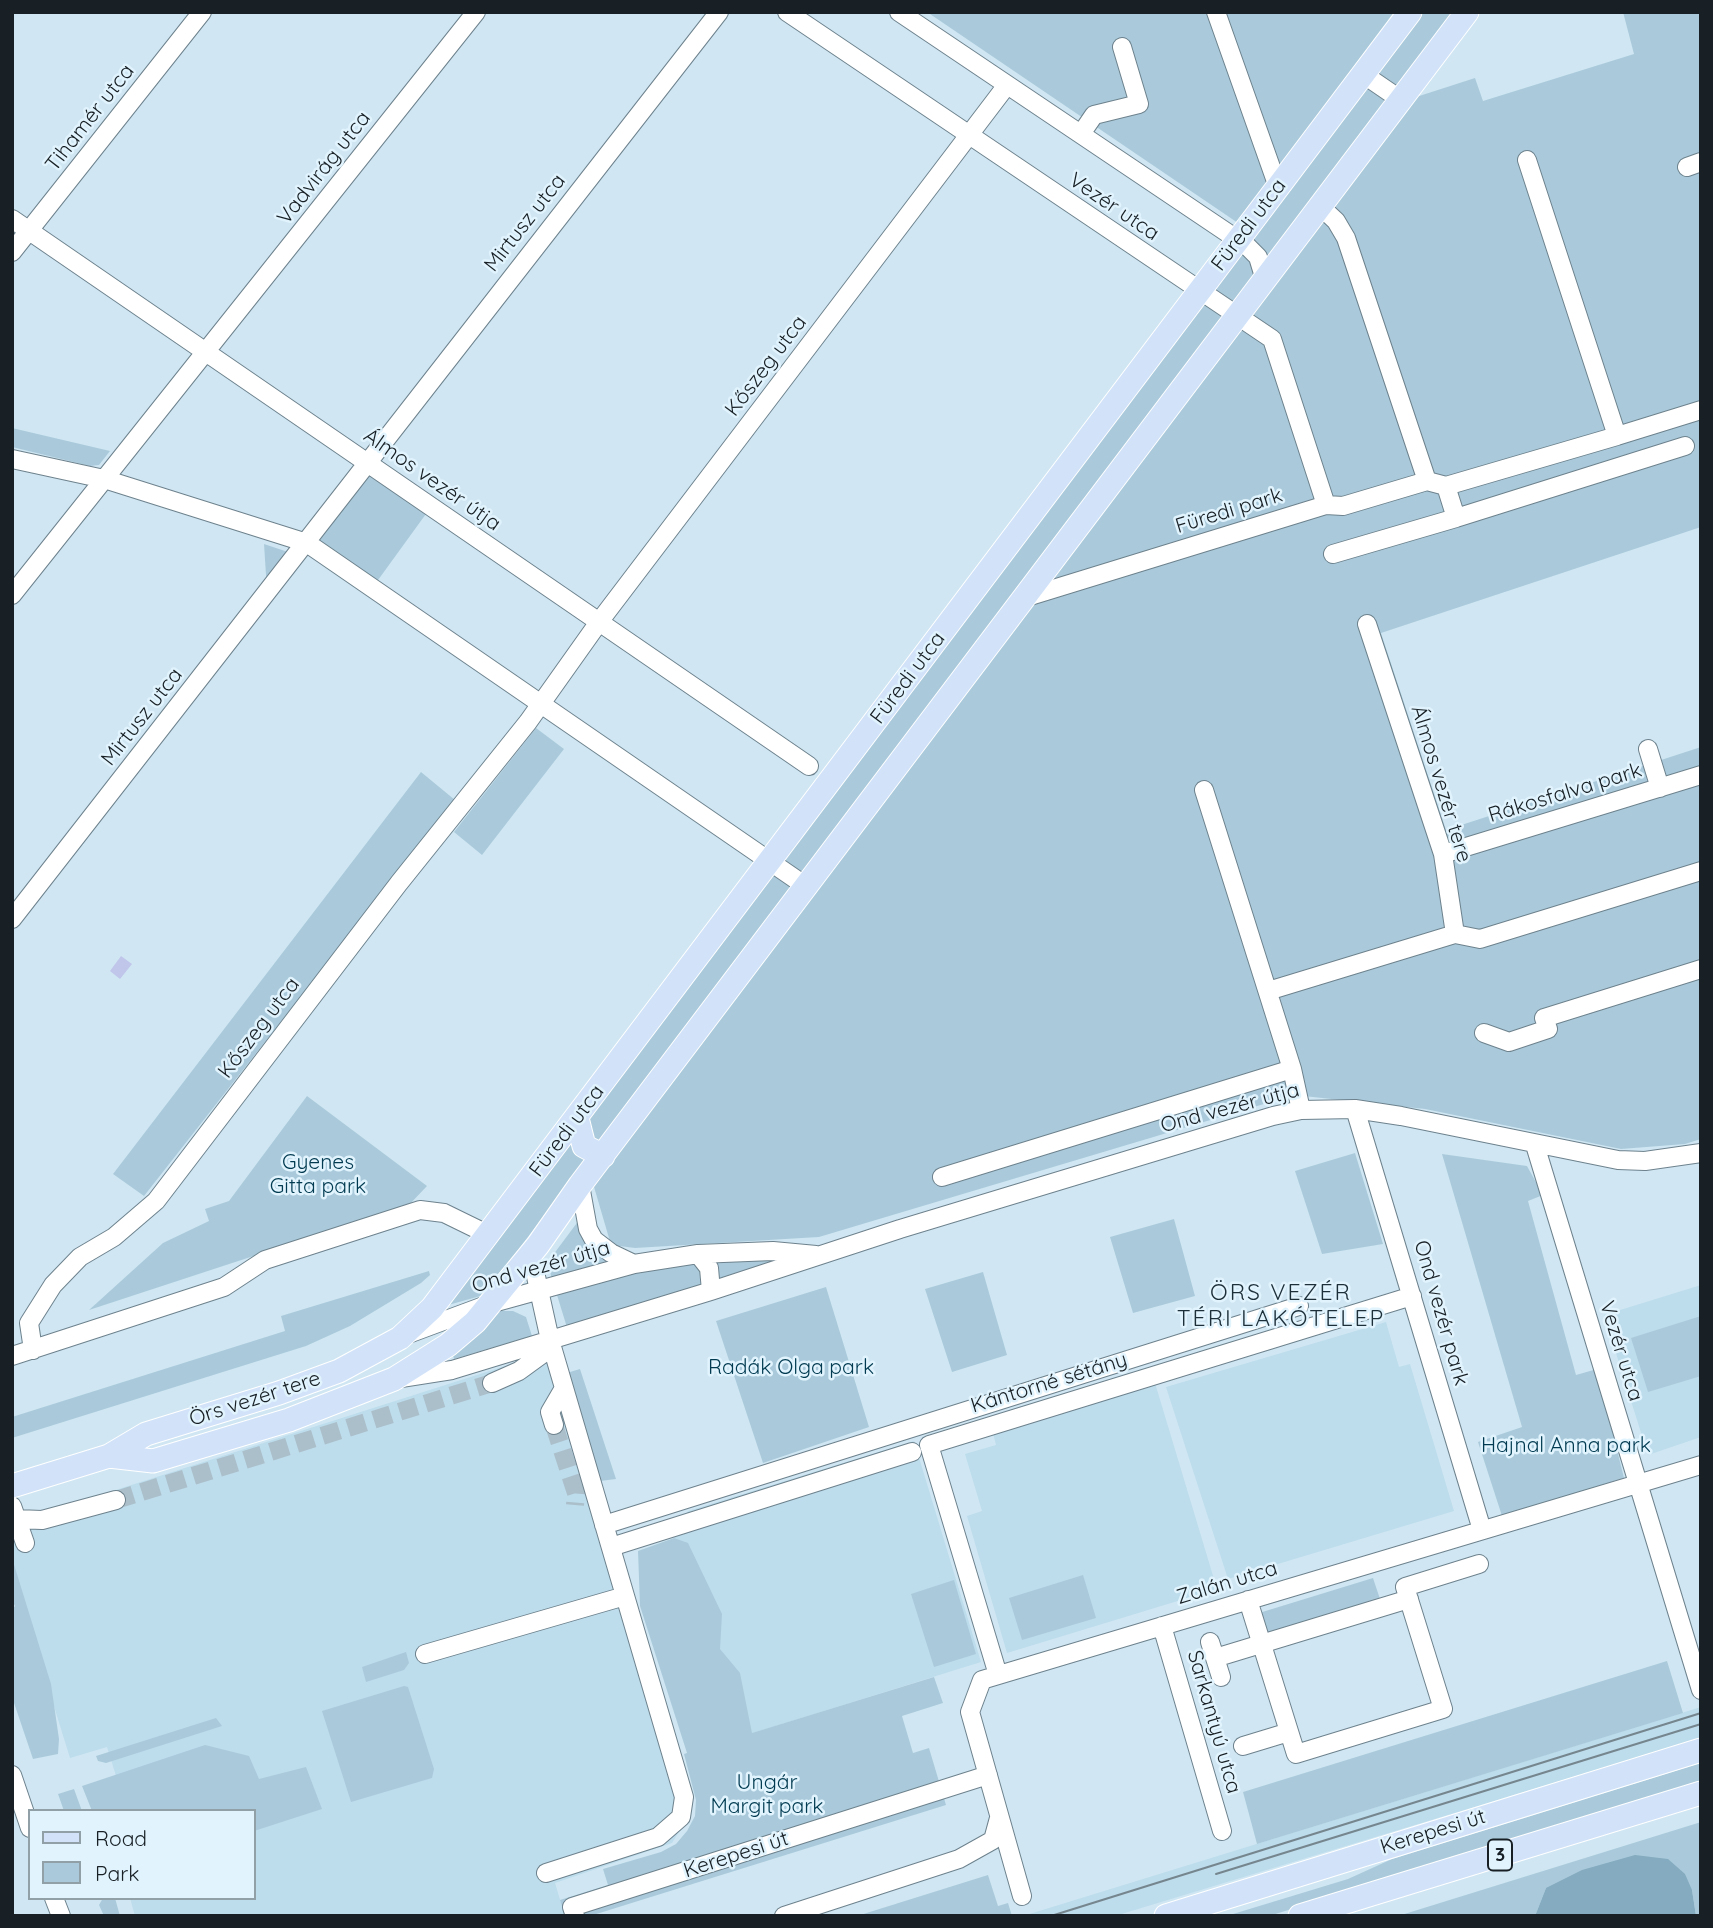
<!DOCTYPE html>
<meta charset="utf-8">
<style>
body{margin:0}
#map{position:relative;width:1713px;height:1928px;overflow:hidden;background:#d0e7f3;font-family:Quicksand,sans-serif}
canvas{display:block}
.frame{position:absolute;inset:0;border:14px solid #182025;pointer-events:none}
.legend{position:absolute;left:28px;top:1809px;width:228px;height:91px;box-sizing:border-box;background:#e1f4fe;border:2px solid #919fa7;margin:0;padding:9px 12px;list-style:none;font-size:21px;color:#182025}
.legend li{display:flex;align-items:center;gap:14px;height:35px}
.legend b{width:35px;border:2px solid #919fa7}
</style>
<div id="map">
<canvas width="1713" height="1928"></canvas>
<div class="frame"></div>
<ul class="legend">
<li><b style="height:9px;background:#d2e3f9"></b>Road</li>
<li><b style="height:19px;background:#aacadb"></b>Park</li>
</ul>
</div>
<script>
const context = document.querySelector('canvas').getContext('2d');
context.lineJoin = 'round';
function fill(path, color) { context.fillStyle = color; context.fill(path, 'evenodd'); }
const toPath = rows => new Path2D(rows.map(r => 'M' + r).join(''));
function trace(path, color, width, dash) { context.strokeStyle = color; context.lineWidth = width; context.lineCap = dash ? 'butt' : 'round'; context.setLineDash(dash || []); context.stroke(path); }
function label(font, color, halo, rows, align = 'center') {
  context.font = font + ' Quicksand,sans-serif'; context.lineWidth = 5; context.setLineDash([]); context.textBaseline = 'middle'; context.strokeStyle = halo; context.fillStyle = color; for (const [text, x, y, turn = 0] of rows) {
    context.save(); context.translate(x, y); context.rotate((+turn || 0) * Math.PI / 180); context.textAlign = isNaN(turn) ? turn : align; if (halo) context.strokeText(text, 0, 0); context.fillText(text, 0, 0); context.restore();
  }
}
const built = toPath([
 [1701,1285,1701,1437,1648,1455,1604,1315],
 [1386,1322,1399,1367,1410,1364,1454,1511,1228,1579,1166,1387],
 [549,1352,692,1811,672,1843,555,1883,565,1916,135,1916,130,1898,254,1898,254,1811,127,1811,107,1747,70,1758,12,1571,12,1523],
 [1155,1383,1217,1589,1007,1653,967,1516,982,1511,965,1454,996,1445,993,1433],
 [914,1441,981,1662,737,1738,674,1538,688,1511],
 [1701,1707,1701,1738,1672,1747,1115,1916,1023,1916]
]);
const green = toPath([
 [927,12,1394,12,1238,223],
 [1421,12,1455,12,484,1295,441,1307],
 [1623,12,1701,12,1701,527,1381,633,1446,830,1701,747,1701,1139,1685,1144,1621,1149,1425,1109,1294,1095,819,1237,635,1248,611,1245,592,1180,1413,98,1475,78,1483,101,1634,54],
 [12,428,110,451,99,465,90,466,12,447],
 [368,463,431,507,373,587,307,543],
 [264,544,291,553,266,577,266,575],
 [536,728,564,749,482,855,454,832],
 [421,772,455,800,144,1196,113,1174],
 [307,1096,427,1186,409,1205,89,1310,163,1243,209,1221,205,1209,229,1201],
 [1355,1153,1383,1244,1322,1254,1295,1171],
 [1442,1154,1527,1166,1543,1195,1528,1201,1576,1375,1597,1369,1624,1478,1502,1516,1478,1442,1522,1427],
 [585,1212,588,1229,634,1264,823,1255,569,1334,549,1269,553,1255],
 [1174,1219,1195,1296,1133,1313,1110,1237],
 [429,1271,430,1275,421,1283,350,1326,306,1346,12,1438,12,1417,285,1331,281,1316],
 [983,1272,1007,1355,952,1372,925,1289],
 [826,1287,869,1427,763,1463,716,1321],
 [499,1311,513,1311,526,1317,532,1336,454,1359,453,1355],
 [1701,1316,1701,1376,1648,1392,1631,1338],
 [580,1369,616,1479,592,1482,560,1375],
 [674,1538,688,1543,722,1614,720,1649,740,1673,752,1733,934,1677,943,1703,902,1716,913,1753,929,1748,946,1805,590,1916,565,1916,560,1900,608,1885,603,1869,661,1852,676,1844,687,1831,695,1816,696,1800,684,1754,687,1753,640,1606,638,1551],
 [12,1558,51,1684,59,1739,58,1754,33,1759,12,1697,12,1610,15,1606,12,1601],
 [1083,1575,1096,1618,1022,1640,1009,1598],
 [1373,1578,1381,1602,1266,1638,1259,1613],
 [954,1580,976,1654,934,1667,911,1594],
 [406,1652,409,1663,404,1670,366,1682,362,1667],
 [1667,1661,1683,1713,1257,1844,1243,1792],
 [404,1686,408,1687,434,1769,432,1778,351,1802,322,1711],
 [216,1718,222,1726,106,1763,98,1761,96,1756],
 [205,1745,249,1756,259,1779,306,1767,322,1809,254,1831,254,1811,92,1811,82,1786],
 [1701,1763,1701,1782,1269,1916,1233,1914,1348,1879,1392,1859],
 [74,1789,82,1811,64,1811,58,1794],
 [1701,1822,1701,1916,1696,1916,1692,1890,1546,1888,1535,1916,1398,1916],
 [988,1875,998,1906,1008,1903,1012,1916,857,1916],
 [103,1898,115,1898,120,1916,104,1916,99,1905]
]);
const forest = toPath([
 [1635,1855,1668,1859,1685,1874,1692,1890,1696,1916,1535,1916,1546,1888,1582,1870]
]);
const water = toPath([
 [121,956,132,964,120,979,110,971]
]);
const minorTunnel = toPath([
 [554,1425,576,1493,575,1505],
 [116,1500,492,1383]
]);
const minor = toPath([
 [787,12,1272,339,1326,505],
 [899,12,1247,246,1258,257,1265,280],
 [1216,12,1278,187],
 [1363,74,1401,100],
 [1081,134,1094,115,1139,104,1122,47],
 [1527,160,1617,436,1701,410],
 [1687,167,1701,162],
 [1321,207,1336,221,1346,238,1427,481],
 [12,219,809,766],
 [12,252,202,12],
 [12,459,104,479,307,543,807,887],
 [1456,518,1685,446],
 [1333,554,1456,518,1446,486],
 [12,595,476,12],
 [1027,597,1326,505,1343,506,1427,481,1446,486,1617,436],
 [1367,624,1443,854,1455,934],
 [1648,749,1660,788],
 [1204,790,1292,1069,1301,1110],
 [1443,854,1701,775],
 [12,919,719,12],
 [1455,934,1480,939,1701,871],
 [1268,991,1455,934],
 [1484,1033,1509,1042,1548,1029,1544,1018,1701,969],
 [1355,1109,1482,1530],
 [1535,1145,1701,1690],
 [942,1177,1292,1069],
 [580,1185,588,1229,594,1240,611,1253,634,1264],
 [531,1254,550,1340,684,1797,681,1817,658,1837,546,1873],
 [698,1254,709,1268,711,1291],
 [411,1333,489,1304,634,1264,698,1254,773,1251,816,1255],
 [33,1350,29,1323,53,1285,80,1257,114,1237,156,1201,399,883,528,722,599,622,1007,85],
 [12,1356,224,1287,265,1260,420,1210,444,1213,489,1235],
 [401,1378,452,1370,711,1291,900,1229,1273,1116,1301,1110,1355,1109,1401,1116,1618,1160,1645,1161,1701,1153],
 [492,1383,519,1371,552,1347],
 [554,1425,550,1412,564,1388],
 [12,1506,25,1543],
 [16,1519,42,1520,116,1500],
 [604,1525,1299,1306],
 [611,1547,912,1452],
 [1248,1600,1296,1754,1443,1709,1405,1587,1479,1564],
 [1162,1626,1222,1831],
 [1210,1642,1221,1677],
 [425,1654,625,1596],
 [1215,1658,1409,1599],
 [998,1675,929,1445,1412,1296],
 [1243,1746,1289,1732],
 [12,1775,30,1828],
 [1022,1896,970,1712,982,1680,1701,1465],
 [54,1898,61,1916],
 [575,1916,572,1907,988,1775],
 [784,1916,959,1859,993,1840,999,1818]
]);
const major = toPath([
 [577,1118,584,1146,603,1156],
 [109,1456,153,1461,289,1420,394,1379,448,1345,475,1322,538,1245,580,1185,1467,12],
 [12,1486,109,1456,146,1434,279,1393,339,1371,400,1338,432,1308,1410,12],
 [1166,1916,1701,1750],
 [1300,1916,1701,1793]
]);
const tram = toPath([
 [1216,1874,1701,1724],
 [1051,1916,1701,1713]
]);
const shields = [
 [1500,1855,24]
];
const shieldNames = [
 ["3",1500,1855]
];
const streetNames = [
 ["Tihamér utca",90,118,-52],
 ["Vadvirág utca",324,168,-52],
 ["Vezér utca",1114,207,34],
 ["Mirtusz utca",525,223,-52],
 ["Füredi utca",1249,225,-53],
 ["Kőszeg utca",766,366,-53],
 ["Álmos vezér útja",432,480,35],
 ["Füredi park",1229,511,-17],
 ["Füredi utca",908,678,-53],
 ["Mirtusz utca",142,717,-52],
 ["Álmos vezér tere",1441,784,73],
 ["Rákosfalva park",1565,793,-17],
 ["Kőszeg utca",259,1028,-53],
 ["Ond vezér útja",1230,1108,-15],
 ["Füredi utca",567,1131,-53],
 ["Ond vezér útja",541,1267,-16],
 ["Ond vezér park",1441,1313,74],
 ["Vezér utca",1621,1351,73],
 ["Kántorné sétány",1049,1383,-17],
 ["Örs vezér tere",255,1399,-18],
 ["Zalán utca",1227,1583,-17],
 ["Sarkantyú utca",1214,1722,74],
 ["Kerepesi út",1433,1832,-17],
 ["Kerepesi út",736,1855,-18]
];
const parkNames = [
 ["Gyenes",318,1163],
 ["Gitta park",318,1187],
 ["Radák Olga park",791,1368],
 ["Hajnal Anna park",1566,1446],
 ["Ungár",767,1783],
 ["Margit park",767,1807]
];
const neighbourhoodNames = [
 ["ÖRS VEZÉR",1281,1293],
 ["TÉRI LAKÓTELEP",1281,1319]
];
fill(built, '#bddcec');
fill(green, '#aacadb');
fill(forest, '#84abbf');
fill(water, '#c0c5ea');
trace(minorTunnel, '#abbfca', 18, [18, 9]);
trace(minor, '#6d828d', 20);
trace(major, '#fff', 25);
trace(minor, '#fff', 18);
trace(major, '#d2e3f9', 23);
trace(tram, '#76868e', 2);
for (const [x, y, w] of shields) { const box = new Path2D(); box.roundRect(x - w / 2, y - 15.5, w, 31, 5); context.fillStyle = '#e1f4fe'; context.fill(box); trace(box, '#182025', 2); }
label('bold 19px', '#182025', null, shieldNames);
label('21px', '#182025', '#e1f4fe', streetNames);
label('21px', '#023b51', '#e1f4fe', parkNames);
context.letterSpacing = '2px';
label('23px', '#1d2f39', '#e1f4fe', neighbourhoodNames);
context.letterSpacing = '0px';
</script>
